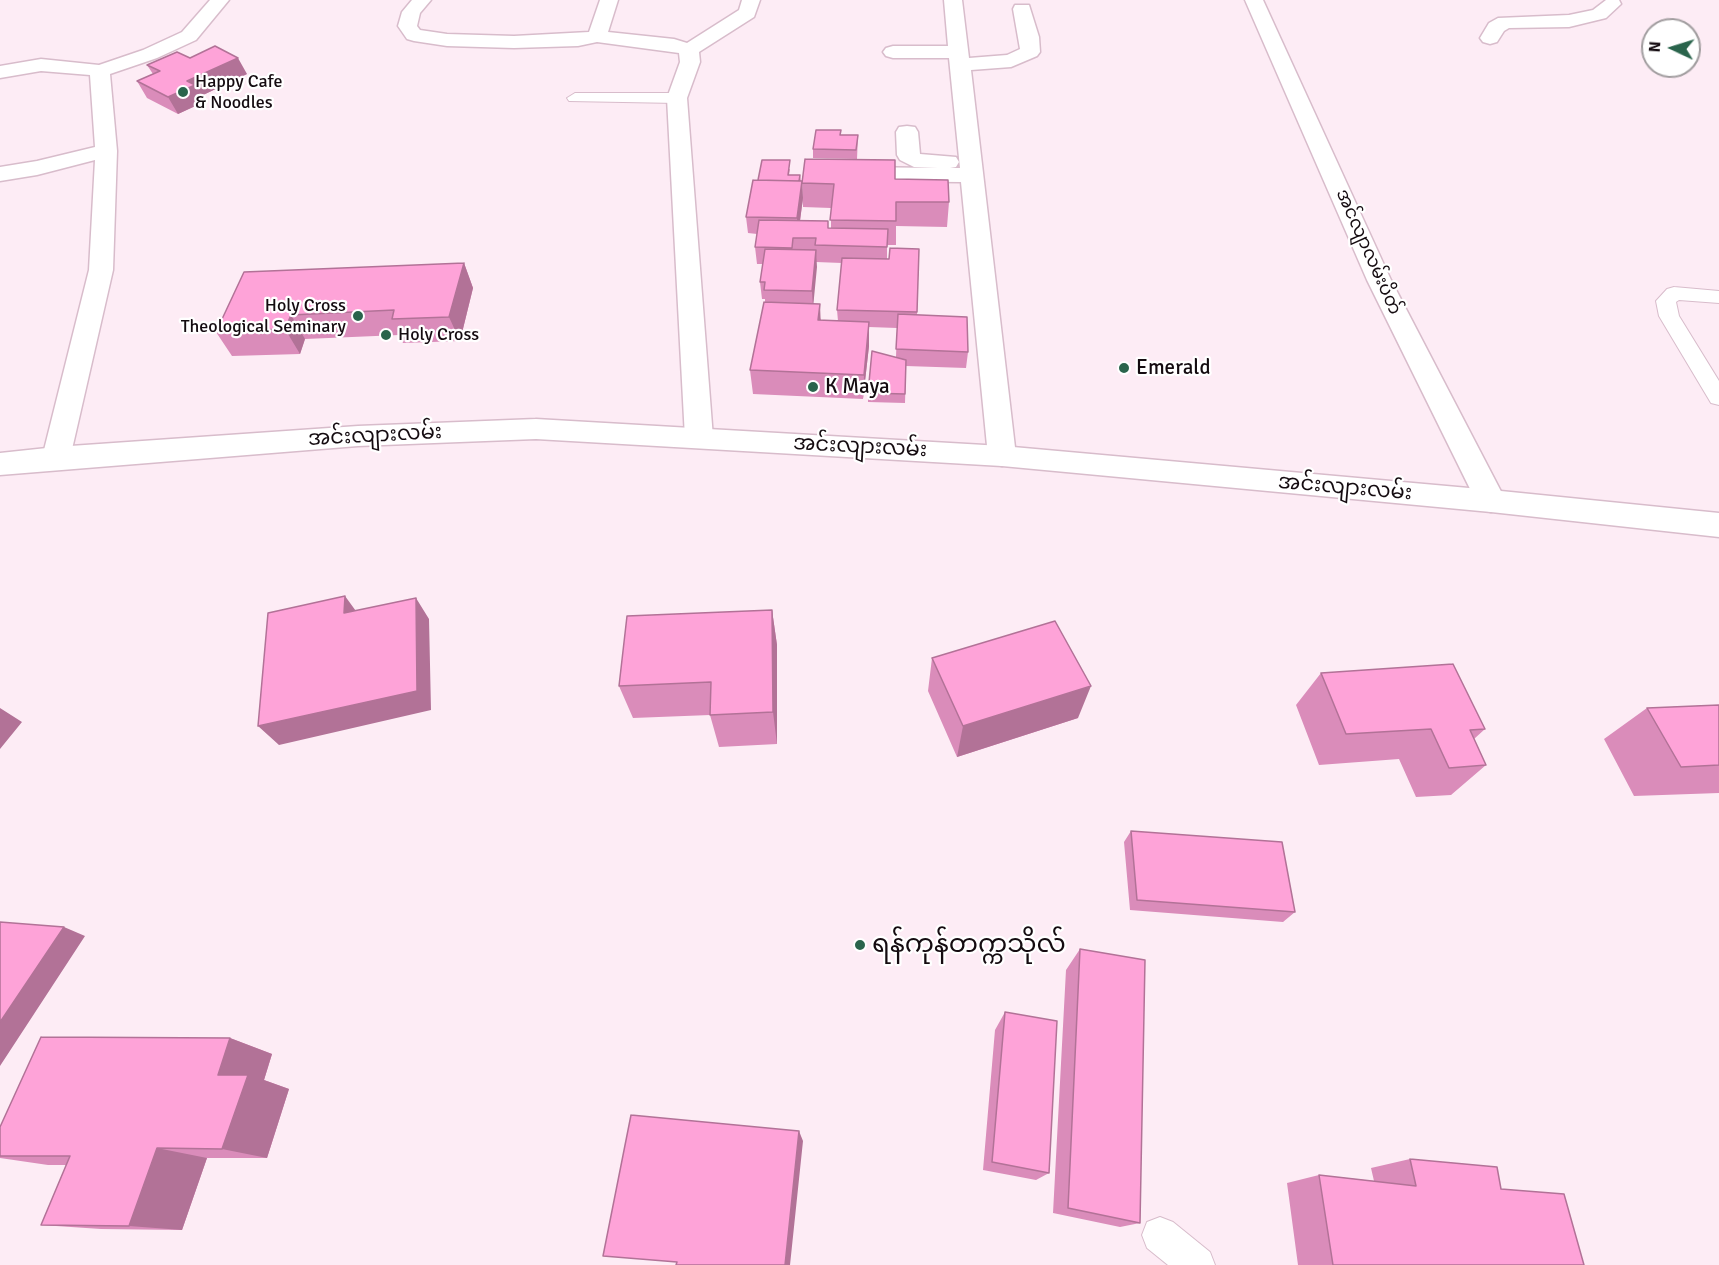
<!DOCTYPE html>
<meta charset="utf-8">
<style>
body{margin:0}
#map{position:relative;width:1719px;height:1265px;overflow:hidden;background:#fdecf5;font-family:Signika,sans-serif}
canvas{display:block}
.north{position:absolute;left:1641px;top:18px;width:60px;height:60px;box-sizing:border-box;background:#fff;border:2px solid #a19d9f;border-radius:50%;rotate:274deg;font-size:16px;font-weight:700;line-height:24px;text-align:center;color:#140b10}
.north::after{content:'';display:block;margin:auto;width:21px;height:27px;background:#2a644c;clip-path:polygon(50% 0,100% 100%,50% 72%,0 100%)}
</style>
<div id="map">
<canvas width="1719" height="1265"></canvas>
<div class="north">N</div>
</div>
<script>
const context = document.querySelector('canvas').getContext('2d');
context.lineJoin = 'round';
const toPath = rows => new Path2D(rows.map(r => 'M' + r).join(''));
function trace(path, color, width, dash) { context.strokeStyle = color; context.lineWidth = width; context.lineCap = dash ? 'butt' : 'round'; context.setLineDash(dash || []); context.stroke(path); }
function fill(path, color) { context.fillStyle = color; context.fill(path, 'evenodd'); }
function label(font, color, halo, rows, align = 'center') {
  context.font = font + ' Signika,"Noto Sans Myanmar",sans-serif'; context.lineWidth = 4.5; context.setLineDash([]); context.textBaseline = 'middle'; context.strokeStyle = halo; context.fillStyle = color; for (const [text, x, y, turn = 0] of rows) {
    context.save(); context.translate(x, y); context.rotate((+turn || 0) * Math.PI / 180); context.textAlign = isNaN(turn) ? turn : align; if (halo) context.strokeText(text, 0, 0); context.fillText(text, 0, 0); context.restore();
  }
}
const service = toPath([
 [575,93,677,93,685,98,677,103,569,101,567,98,575,93],
 [1674,287,1719,291,1719,303,1679,300,1676,302,1679,316,1719,381,1719,405,1711,403,1659,316,1656,301,1667,289,1674,287],
 [1160,1217,1173,1222,1210,1252,1215,1265,1168,1265,1147,1248,1142,1235,1147,1222,1160,1217]
]);
const minor = toPath([
 [210,0,229,0,196,40,157,58,110,74,117,151,113,270,70,458,66,465,56,469,46,465,42,458,89,270,95,160,37,175,0,181,0,167,37,161,95,147,90,75,41,71,0,78,0,66,41,59,99,65,143,50,182,32,210,0],
 [412,0,431,0,420,13,417,26,420,30,447,34,514,36,589,32,600,0,618,0,608,32,674,39,687,43,739,10,742,0,760,0,754,17,699,52,700,62,687,98,713,438,709,445,699,448,689,445,685,438,667,98,680,62,679,53,597,42,578,46,514,48,447,46,414,41,407,39,398,26,402,12,412,0],
 [944,0,962,0,969,58,1007,55,1020,49,1013,9,1015,5,1029,5,1039,37,1040,52,1037,56,1011,67,971,70,1016,456,1012,463,1002,466,992,463,988,456,961,182,851,181,843,179,840,174,843,169,851,167,938,168,914,167,900,160,897,155,896,132,899,127,907,126,915,127,918,132,920,154,956,157,959,162,956,167,950,168,960,168,949,58,893,58,886,56,883,52,886,48,893,46,948,46,944,0],
 [1245,0,1263,0,1391,280,1506,501,1502,509,1491,512,1480,509,1476,501,1367,280,1245,0],
 [1606,0,1619,0,1621,4,1606,18,1569,27,1509,28,1504,31,1497,42,1490,44,1483,42,1480,38,1489,23,1498,18,1569,15,1593,10,1606,0]
]);
const secondary = toPath([
 [536,419,1002,446,1491,490,1719,513,1719,537,1491,512,1002,466,536,439,358,446,0,475,0,453,56,447,358,426,536,419]
]);
const wall = toPath([
 [190,58,247,74,201,96,204,102,178,114,147,98,137,81,153,74,147,65],
 [841,130,841,135,858,135,857,159,813,158,813,149],
 [790,169,789,175,800,175,801,181,802,181,803,198,800,221,828,228,831,228,831,208,803,207,802,183,895,179,949,202,947,227,896,226,896,245,887,245,887,259,889,259,919,249,917,315,968,352,966,368,906,366,905,403,868,402,868,393,896,357,897,328,869,327,869,346,863,399,753,394,750,370,765,302,765,299,762,299,760,282,763,264,757,264,755,247,757,234,748,233,746,217,758,180],
 [816,262,842,263,837,310,838,321,821,320,813,304],
 [464,263,473,288,460,341,403,343,399,335,305,339,300,354,232,356,216,332],
 [772,610,777,645,777,744,719,747,710,715,633,718,619,686],
 [932,658,1078,718,957,757,928,691],
 [1321,673,1485,729,1474,739,1486,765,1451,795,1416,797,1399,759,1319,765,1296,705],
 [1719,705,1719,793,1634,796,1604,739,1647,708],
 [1131,831,1295,912,1283,922,1130,910,1124,842],
 [1080,949,1140,1223,1120,1227,1053,1213,1066,970],
 [1005,1012,1049,1173,1036,1180,983,1170,995,1030],
 [230,1038,272,1054,264,1080,289,1089,267,1158,207,1158,182,1230,101,1229,41,1225,66,1165,48,1165,0,1158,0,1127],
 [1410,1159,1501,1189,1584,1265,1298,1265,1287,1183,1319,1175,1374,1181,1371,1168]
]);
const shadedWall = toPath([
 [238,58,247,74,201,96,204,102,178,114,168,97,187,81],
 [802,181,803,198,798,235,797,218],
 [816,250,817,267,813,308,812,291],
 [464,263,473,288,460,341,449,317],
 [820,304,821,329,818,320],
 [291,315,305,339,300,354,285,329],
 [869,322,869,346,863,399,864,375],
 [345,596,361,618,344,613],
 [416,598,429,619,431,710,279,745,258,726],
 [772,610,777,645,777,744,773,712],
 [1091,686,1078,718,957,757,963,726],
 [0,708,22,722,0,749],
 [64,927,85,936,0,1066,0,1022],
 [230,1038,272,1054,264,1080,289,1089,267,1158,222,1149,218,1075],
 [799,1131,803,1141,790,1265,785,1265],
 [157,1148,207,1158,182,1230,129,1226]
]);
const building = toPath([
 [215,46,238,58,187,81,195,85,168,97,137,81,160,71,147,65,177,52,190,58,215,46],
 [816,130,841,130,840,135,858,135,856,150,813,149,816,130],
 [805,159,895,160,895,179,948,180,949,202,896,202,896,221,830,220,834,184,802,183,805,159],
 [762,160,790,160,788,175,800,175,799,181,758,180,762,160],
 [753,180,802,181,797,218,746,217,753,180],
 [759,220,828,221,828,228,888,229,887,247,815,245,816,238,793,238,792,248,755,247,759,220],
 [890,248,919,249,917,312,837,310,842,258,889,259,890,248],
 [765,249,816,250,812,291,764,290,765,282,760,282,765,249],
 [464,263,449,317,392,319,394,310,291,315,285,329,216,332,244,272,464,263],
 [764,302,820,304,818,320,869,322,864,375,750,370,764,302],
 [898,314,967,317,968,352,896,349,898,314],
 [872,351,906,360,905,394,868,393,872,351],
 [345,596,344,613,416,598,417,691,258,726,268,613,345,596],
 [772,610,773,712,710,715,711,682,619,686,627,616,772,610],
 [1055,621,1091,686,963,726,932,658,1055,621],
 [1453,664,1485,729,1470,730,1486,765,1449,768,1431,729,1346,734,1321,673,1453,664],
 [1719,705,1719,765,1681,767,1647,708,1719,705],
 [1131,831,1282,842,1295,912,1137,900,1131,831],
 [0,922,64,927,0,1022,0,922],
 [1080,949,1145,960,1140,1223,1068,1208,1080,949],
 [1005,1012,1057,1021,1049,1173,992,1162,1005,1012],
 [41,1037,230,1038,218,1075,248,1075,222,1149,157,1148,129,1226,41,1225,70,1156,0,1156,0,1127,41,1037],
 [631,1115,799,1131,785,1265,676,1265,677,1262,603,1256,631,1115],
 [1410,1159,1497,1167,1501,1189,1564,1194,1584,1265,1333,1265,1319,1175,1416,1186,1410,1159]
]);
const markers = [
 [183,92,6,"#2a644c"],
 [358,316,6,"#2a644c"],
 [386,335,6,"#2a644c"],
 [1124,368,6,"#2a644c"],
 [813,387,6,"#2a644c"],
 [860,945,6,"#2a644c"]
];
const farPoinames = [
 ["Happy Cafe",195,82],
 ["& Noodles",195,103],
 ["Holy Cross",346,306,"right"],
 ["Theological Seminary",346,327,"right"],
 ["Holy Cross",398,335]
];
const farStreetnames = [
 ["အင်လျာလမ်းပိတ်",1368,252,66]
];
const poiNames = [
 ["Emerald",1136,368],
 ["K Maya",825,387]
];
const streetNames = [
 ["အင်းလျားလမ်း",375,436,-3],
 ["အင်းလျားလမ်း",860,447,3],
 ["အင်းလျားလမ်း",1345,488,5]
];
const nearPoinames = [
 ["ရန်ကုန်တက္ကသိုလ်",872,945]
];
trace(service, '#d8bccb', 2);
trace(minor, '#d8bccb', 3);
trace(secondary, '#d8bccb', 3);
fill(service, '#fff');
fill(minor, '#fff');
fill(secondary, '#fff');
fill(wall, '#da8cba');
fill(shadedWall, '#b27297');
fill(building, '#fea3d8');
trace(building, '#b27297', 1.5);
for (const [x, y, r, color] of markers) { const dot = new Path2D(); dot.arc(x, y, r, 0, 2 * Math.PI); context.fillStyle = color; context.fill(dot); trace(dot, '#fff', 2); }
label('18px', '#140b10', '#fff', farPoinames, 'left');
label('18px', '#140b10', '#fff', farStreetnames);
label('21px', '#140b10', '#fff', poiNames, 'left');
label('21px', '#140b10', '#fff', streetNames);
label('26px', '#140b10', '#fff', nearPoinames, 'left');
</script>
